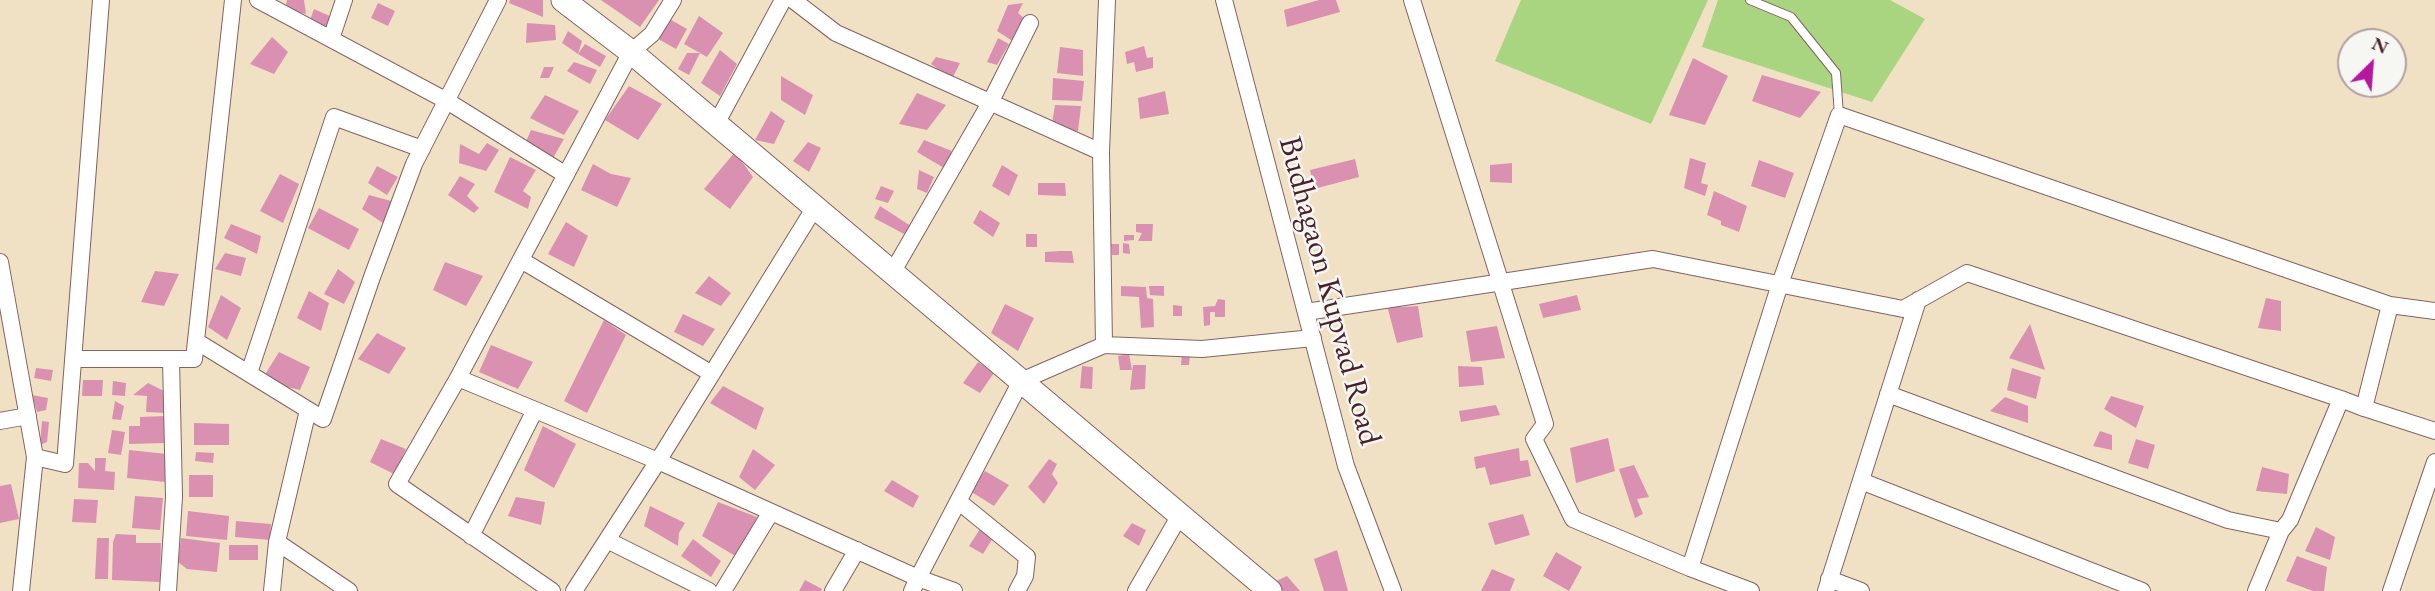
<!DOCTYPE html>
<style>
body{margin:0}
#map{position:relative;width:2435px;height:591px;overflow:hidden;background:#f0e1c5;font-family:"EB Garamond",serif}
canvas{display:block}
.north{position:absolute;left:2337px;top:28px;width:70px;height:70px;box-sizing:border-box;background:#f6f6f2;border:2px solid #b1a0a2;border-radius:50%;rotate:25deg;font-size:19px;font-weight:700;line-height:28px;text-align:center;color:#4a1f2b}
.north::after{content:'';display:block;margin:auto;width:24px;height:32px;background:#b5179e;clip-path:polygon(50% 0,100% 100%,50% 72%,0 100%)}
</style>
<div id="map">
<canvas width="2435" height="591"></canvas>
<div class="north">N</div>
</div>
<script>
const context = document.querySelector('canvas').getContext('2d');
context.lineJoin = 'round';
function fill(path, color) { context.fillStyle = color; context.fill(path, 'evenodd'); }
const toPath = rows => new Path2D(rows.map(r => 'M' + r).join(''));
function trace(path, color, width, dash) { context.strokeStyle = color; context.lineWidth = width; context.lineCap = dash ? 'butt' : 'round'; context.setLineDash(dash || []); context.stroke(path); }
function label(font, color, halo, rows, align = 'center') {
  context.font = font + ' "EB Garamond",serif'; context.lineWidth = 5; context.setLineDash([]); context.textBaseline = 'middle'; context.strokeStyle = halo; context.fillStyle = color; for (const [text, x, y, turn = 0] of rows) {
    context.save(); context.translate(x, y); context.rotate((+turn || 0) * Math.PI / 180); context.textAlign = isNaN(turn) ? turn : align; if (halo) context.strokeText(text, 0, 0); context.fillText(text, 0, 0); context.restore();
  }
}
const green = toPath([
 [1521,0,1708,0,1651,124,1495,61],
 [1718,0,1890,0,1925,19,1872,102,1702,47]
]);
const building = toPath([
 [287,0,304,0,306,14,285,10],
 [510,0,543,0,543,17,509,3],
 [601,0,659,0,640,27],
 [1319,0,1336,0,1340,12,1287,27,1284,10],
 [378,3,395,11,388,26,371,18],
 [1023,3,1018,13,1026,20,1014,42,997,31,1008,5],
 [314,9,332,17,328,28,310,20],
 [699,16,723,33,707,57,684,44],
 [666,17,687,29,676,49,655,37],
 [527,23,555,25,556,40,526,43],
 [568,31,582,41,578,54,562,43],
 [272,37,288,52,274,74,250,64],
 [998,38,1009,44,997,65,987,62],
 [585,44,606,56,600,67,578,54],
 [1144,46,1147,58,1153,57,1153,68,1136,72,1134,62,1127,64,1125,52],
 [1060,47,1083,50,1083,76,1057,73],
 [720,50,737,64,720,96,701,83],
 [687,53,700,53,689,75,678,69],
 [936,57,960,63,952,79,931,64],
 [1693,58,1728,76,1705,125,1669,115],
 [574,62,597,70,590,84,567,71],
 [544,67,554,67,549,78,540,78],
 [1762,75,1821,92,1800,118,1752,101],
 [781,76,813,95,805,115,781,100],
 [1053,78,1084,81,1082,101,1052,100],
 [629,86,662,104,638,140,605,120],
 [1165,91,1169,114,1140,119,1138,98],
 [917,93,946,105,927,130,899,124],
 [545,95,579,111,564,135,530,118],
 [1055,105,1081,106,1078,131,1051,130],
 [771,111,785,121,774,144,755,140],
 [531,130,564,139,553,158,525,144],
 [924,140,952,151,944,168,917,152],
 [808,142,821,148,809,172,793,161],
 [487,143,499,150,486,171,459,163,460,144,479,154],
 [735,152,753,177,730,209,704,189],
 [510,157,536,170,523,191,531,197,528,209,494,192],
 [1690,158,1706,163,1701,183,1708,185,1705,196,1684,188],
 [1355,159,1359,177,1314,189,1310,170],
 [1759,160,1794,173,1785,198,1751,186],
 [1512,163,1512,183,1490,182,1490,165],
 [593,164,611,174,631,178,617,207,581,190],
 [1002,165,1018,175,1009,196,992,186],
 [377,166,398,177,387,195,368,183],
 [919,170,934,177,927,193,917,189],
 [280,174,299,184,283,223,260,211],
 [460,176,475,184,467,196,479,208,474,213,448,195],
 [1038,183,1065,183,1066,196,1038,195],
 [881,186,894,191,888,203,875,199],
 [1714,191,1747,206,1739,232,1721,225,1721,221,1707,215],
 [369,195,395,202,383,223,362,209],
 [880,206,917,230,904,234,874,218],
 [319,208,359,229,349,250,308,228],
 [980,210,1000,223,993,237,973,223],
 [566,222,588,236,574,267,548,254],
 [231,224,261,236,257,254,224,238],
 [1136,224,1153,224,1152,241,1138,241,1142,233,1136,232],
 [1026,234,1037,234,1037,247,1026,247],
 [1124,235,1134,235,1134,240,1124,241],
 [1123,243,1129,244,1130,254,1123,253],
 [1111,244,1119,244,1119,255,1112,255],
 [1060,251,1072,251,1074,263,1045,262,1045,252],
 [225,253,246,258,241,276,215,269],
 [445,262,483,276,466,306,433,290],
 [338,269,355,282,344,304,324,294],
 [155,271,179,274,164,306,141,302],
 [709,276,731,293,721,306,695,293],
 [1121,286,1146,287,1147,298,1153,299,1154,327,1141,328,1139,297,1121,296],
 [1149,286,1164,286,1164,296,1150,295],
 [309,291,329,303,321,331,297,318],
 [221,295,241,308,227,340,208,327],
 [1577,295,1581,310,1543,318,1539,304],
 [2266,298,2281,301,2281,331,2258,328],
 [1218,299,1225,300,1225,317,1215,317,1215,312,1210,312,1210,325,1204,326,1203,307,1215,306],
 [1400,300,1401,307,1418,306,1423,337,1397,343,1386,302],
 [1005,304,1034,318,1018,351,991,333],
 [1173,305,1182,306,1182,316,1173,316],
 [683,314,715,329,703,346,674,332],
 [604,320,626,335,587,413,564,401],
 [2030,324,2045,370,2009,358],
 [1497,326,1505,358,1471,362,1466,331],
 [377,333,406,348,389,374,358,359],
 [491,345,533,362,518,389,479,372],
 [279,352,310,367,300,390,261,381],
 [1182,353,1190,353,1189,365,1181,365],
 [1129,354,1132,370,1120,370,1118,356],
 [978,362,994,373,980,393,963,383],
 [1133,365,1146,365,1145,389,1130,390],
 [1082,366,1093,367,1092,389,1080,388],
 [1458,366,1482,367,1484,385,1459,387],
 [36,368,53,370,51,381,34,378],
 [2012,368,2041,377,2036,399,2007,390],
 [83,380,103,380,102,396,82,396],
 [113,381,126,383,125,396,112,395],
 [148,383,166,392,166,413,146,412,147,396,133,395],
 [723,386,764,408,756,430,710,403],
 [32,395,48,398,46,410,37,412],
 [2111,396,2144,406,2136,428,2104,409],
 [2005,397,2028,406,2028,423,1990,411],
 [115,401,124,406,121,420,112,419],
 [1496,405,1500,415,1461,422,1459,411],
 [165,416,166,443,129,444,129,426,140,426,140,417],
 [42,421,49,422,47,442,40,445],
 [194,423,229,424,229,445,194,445],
 [543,426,576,444,554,488,524,470],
 [112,430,125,432,121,455,108,453],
 [2100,431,2112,435,2112,450,2093,446],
 [1608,438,1615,471,1576,483,1570,448],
 [381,439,406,449,394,474,370,462],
 [2136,439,2155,445,2148,469,2128,463],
 [1519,448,1520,461,1528,460,1531,476,1490,485,1485,467,1476,469,1474,457],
 [753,449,775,465,755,490,739,477],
 [129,450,167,454,165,482,127,478],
 [196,452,214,453,213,463,195,461],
 [95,458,106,458,105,471,115,472,114,490,78,488,79,463,88,463,95,471],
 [1049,459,1057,464,1052,474,1058,483,1044,504,1028,487],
 [1634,465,1649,497,1637,499,1643,514,1635,518,1619,469],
 [2262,467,2289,474,2287,494,2256,491],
 [985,471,1009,485,994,506,970,491],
 [189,475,213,475,213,497,189,497],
 [892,480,919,496,913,508,884,491],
 [11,484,19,519,0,523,0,486],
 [135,496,163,498,160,530,132,528],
 [516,497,545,502,541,525,508,516],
 [74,499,98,500,96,523,72,522],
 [718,502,757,517,737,557,702,536],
 [650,506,685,523,679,533,678,546,644,526],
 [188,511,229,516,227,540,186,536],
 [1523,514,1530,535,1495,545,1488,523],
 [236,521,271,524,270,540,235,537],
 [1132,523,1146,530,1139,546,1123,536],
 [2316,527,2335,537,2330,560,2305,551],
 [980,529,993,538,983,554,969,546],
 [116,534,136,535,136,543,161,543,160,582,112,580,113,542],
 [97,538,109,538,108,579,95,579],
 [181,538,220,543,217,572,187,569,178,562],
 [693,539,721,561,711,577,681,556],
 [229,545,258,545,258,560,229,560],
 [1337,550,1348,591,1324,591,1314,559],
 [1556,552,1582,567,1569,591,1543,576],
 [2297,556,2327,567,2324,591,2313,591,2286,581],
 [1492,569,1515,579,1510,591,1481,591],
 [1287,576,1300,591,1280,591,1272,583],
 [805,580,822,589,821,591,799,591]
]);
const lane = toPath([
 [1750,0,1791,17,1836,73,1839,115]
]);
const street = toPath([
 [258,0,447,101,566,175],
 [793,0,836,33,1101,152],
 [1224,0,1346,466,1393,591],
 [1412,0,1545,424,1534,439,1573,519,1690,568,1780,284,1839,115,2390,305,2435,311],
 [331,39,344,0],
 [716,124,783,0],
 [521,260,712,374],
 [0,262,35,457],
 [892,273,990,103,1030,23],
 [2390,305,2364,408,2435,431],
 [1306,312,1653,259,1903,309,1967,273,2341,399,2364,408],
 [196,341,323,419,372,277,414,164,498,0],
 [1104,345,1202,349,1313,338],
 [73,359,194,359,233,0],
 [249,373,334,117,422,149],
 [458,378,631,52,652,34,673,0],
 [1888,394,2228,520,2281,531],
 [0,421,28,416],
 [1861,481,2142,591],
 [958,501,1027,557,1025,576,1017,591],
 [471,536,535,410],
 [607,540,709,591],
 [277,542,349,591],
 [1690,568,1751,591],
 [1829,579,1861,591],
 [21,591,35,457,65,464,101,0],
 [168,591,174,497,171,359],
 [272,591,277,542,308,410],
 [552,591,397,484,458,378,658,461,918,578,1021,381,1104,345,1101,152,1107,0],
 [574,591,658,461,815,207],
 [723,591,771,512],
 [833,591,857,550],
 [912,591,918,578,954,591],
 [1136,591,1180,515],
 [1826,591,1918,300],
 [2256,591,2281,531,2290,520,2341,399],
 [2391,591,2435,462]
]);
const secondary = toPath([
 [563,0,631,52,1270,591]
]);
const streetNames = [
 ["Budhagaon Kupvad Road",1329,291,75]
];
fill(green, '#a9d480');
fill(building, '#da91b1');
trace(lane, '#846361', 10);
trace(street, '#846361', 18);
trace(secondary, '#846361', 25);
trace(lane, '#fff', 8);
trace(street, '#fff', 16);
trace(secondary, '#fff', 23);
label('32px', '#4a1f2b', '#f6f6f2', streetNames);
</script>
